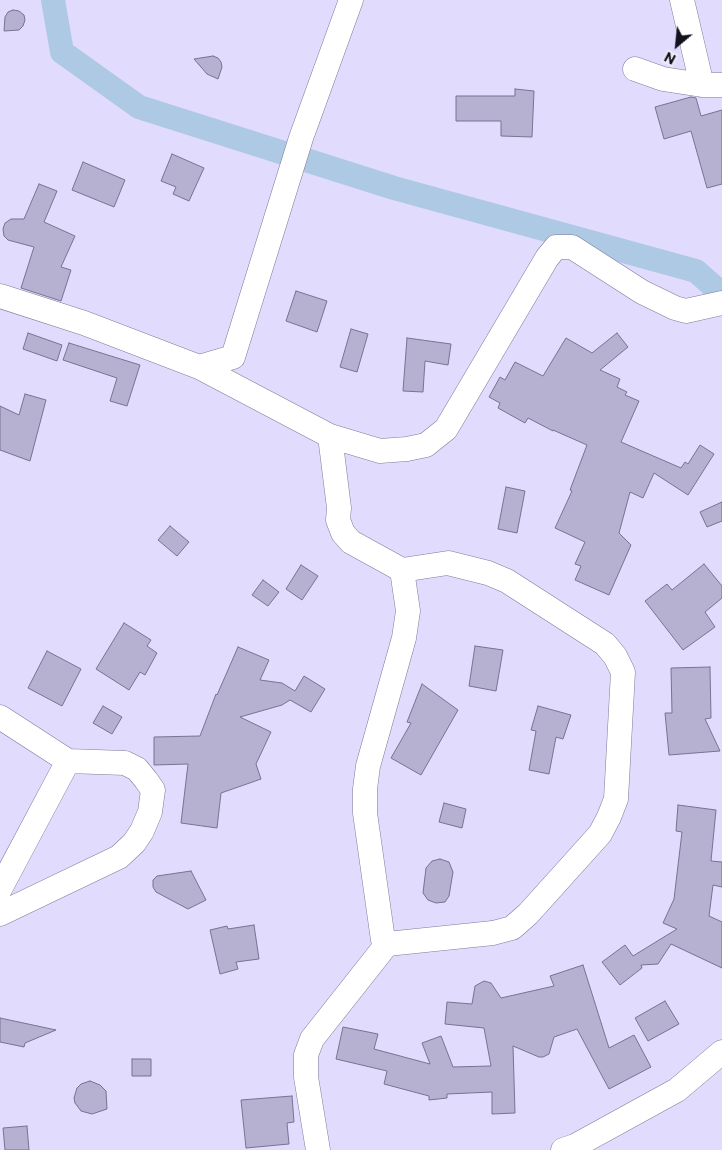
<!DOCTYPE html>
<style>
body{margin:0}
#map{position:relative;width:722px;height:1150px;overflow:hidden;background:#e1dbfd;font-family:Commissioner,sans-serif}
canvas{display:block}
.north{position:absolute;left:652px;top:20px;width:50px;height:50px;-webkit-text-stroke:4px #eeebf9;paint-order:stroke;rotate:208deg;font-size:14px;font-weight:700;line-height:20px;text-align:center;color:#14111d}
.north::after{content:'';display:block;margin:auto;width:18px;height:22px;background:#14111d;clip-path:polygon(50% 0,100% 100%,50% 72%,0 100%)}
</style>
<div id="map">
<canvas width="722" height="1150"></canvas>
<div class="north">N</div>
</div>
<script>
const context = document.querySelector('canvas').getContext('2d');
context.lineJoin = 'round';
const toPath = rows => new Path2D(rows.map(r => 'M' + r).join(''));
function trace(path, color, width, dash) { context.strokeStyle = color; context.lineWidth = width; context.lineCap = dash ? 'butt' : 'round'; context.setLineDash(dash || []); context.stroke(path); }
function fill(path, color) { context.fillStyle = color; context.fill(path, 'evenodd'); }
const canal = toPath([
 [53,0,62,52,139,107,394,188,696,271,722,294]
]);
const building = toPath([
 [13,10,19,11,24,15,25,20,23,26,19,30,4,31,5,17,8,12,13,10],
 [213,56,218,58,221,62,222,67,218,79,207,74,194,59,213,56],
 [515,89,534,91,532,137,501,136,501,121,456,121,456,96,515,96,515,89],
 [691,97,696,98,701,116,722,110,722,184,707,188,691,131,664,139,655,107,691,97],
 [172,154,204,168,189,201,173,194,176,187,161,181,172,154],
 [83,162,125,180,114,207,72,190,83,162],
 [39,184,57,191,44,222,75,236,61,267,71,270,61,301,21,288,34,247,8,240,4,236,3,229,5,223,11,219,24,219,39,184],
 [296,291,327,301,317,332,286,321,296,291],
 [351,329,368,334,357,372,340,367,351,329],
 [28,333,62,345,57,361,23,349,28,333],
 [617,333,628,347,600,370,620,379,617,387,627,392,625,395,639,401,621,442,681,468,685,462,688,464,700,445,714,454,688,495,654,473,643,498,630,492,619,533,631,545,609,595,575,580,581,566,575,564,585,542,555,528,572,491,570,490,587,445,553,430,553,431,528,418,525,423,498,408,500,403,489,397,500,377,505,380,515,362,543,376,566,338,592,353,617,333],
 [407,338,451,344,448,365,425,361,423,392,403,391,407,338],
 [69,343,140,365,127,406,110,401,117,378,63,360,69,343],
 [25,394,46,400,30,461,0,450,0,406,19,415,25,394],
 [506,487,525,491,517,533,498,529,506,487],
 [722,502,722,521,707,527,700,512,722,502],
 [170,526,189,542,177,556,158,540,170,526],
 [704,564,722,586,722,598,705,612,715,627,683,650,645,601,667,584,672,590,704,564],
 [301,565,318,576,302,600,286,589,301,565],
 [263,580,279,592,268,606,252,595,263,580],
 [124,623,151,640,147,646,157,653,145,675,140,672,129,690,96,669,124,623],
 [475,646,503,650,496,691,469,686,475,646],
 [238,647,269,660,260,680,282,683,295,691,304,676,325,689,311,712,290,700,282,705,240,717,271,732,256,764,261,779,221,793,217,828,181,823,188,764,154,765,154,737,200,736,216,694,217,695,238,647],
 [47,651,81,669,62,706,28,688,47,651],
 [710,667,711,718,705,719,720,751,669,755,665,713,672,713,671,668,710,667],
 [422,684,458,710,421,775,391,758,411,723,407,722,422,684],
 [103,706,122,717,112,734,93,723,103,706],
 [538,706,571,715,563,739,556,737,549,774,529,770,536,731,531,730,538,706],
 [444,803,466,809,462,828,439,822,444,803],
 [678,805,716,810,711,861,722,862,722,887,713,885,709,916,722,922,722,968,671,944,658,964,641,965,642,968,620,985,602,962,625,945,633,956,677,929,663,923,674,899,682,832,676,831,678,805],
 [440,859,449,862,453,872,449,896,445,902,436,903,428,900,423,893,426,868,432,861,440,859],
 [191,871,206,900,188,909,156,892,153,887,153,880,157,876,191,871],
 [254,925,259,959,236,962,238,969,220,974,210,930,227,926,228,929,254,925],
 [583,965,609,1048,634,1035,651,1067,609,1089,577,1029,554,1037,549,1054,543,1057,539,1057,513,1046,515,1113,492,1114,492,1092,447,1094,447,1098,429,1100,429,1096,384,1084,387,1071,336,1059,343,1027,378,1034,374,1049,430,1064,422,1043,441,1036,453,1067,491,1066,484,1028,445,1024,447,1002,472,1004,475,986,484,981,491,983,501,998,554,986,550,976,583,965],
 [665,1001,679,1024,648,1041,635,1018,665,1001],
 [0,1018,56,1030,25,1043,24,1047,0,1042,0,1018],
 [132,1059,151,1059,151,1076,132,1076,132,1059],
 [90,1081,100,1085,106,1091,107,1109,92,1114,81,1111,75,1103,74,1098,77,1088,81,1084,90,1081],
 [292,1096,294,1122,287,1123,289,1144,246,1148,241,1100,292,1096],
 [27,1126,29,1150,5,1150,3,1128,27,1126]
]);
const minor = toPath([
 [682,0,702,85],
 [635,69,663,79,702,85,722,85],
 [0,296,84,323,199,367,330,436,380,451,407,449,426,445,446,429,547,258,556,247,572,247,642,292,675,308,686,311,722,303],
 [199,367,233,357,301,138,351,0],
 [0,717,68,761],
 [0,889,68,761,125,763,137,769,146,780,153,790,150,812,142,831,134,843,119,857,0,914],
 [387,944,493,933,512,928,528,914,600,834,609,817,616,799,623,672,615,656,605,644,507,581,488,573,448,563,402,570],
 [318,1150,306,1077,306,1055,312,1039,387,944,383,940,365,813,365,789,368,766,404,638,408,611,402,570,351,542,343,533,338,520,339,508,330,436],
 [563,1150,575,1146,677,1090,722,1052]
]);
trace(canal, '#aec9e4', 24);
fill(building, '#b6b0d1');
trace(building, '#787391', 1);
trace(minor, '#7f7a99', 25);
trace(minor, '#fff', 24);
</script>
